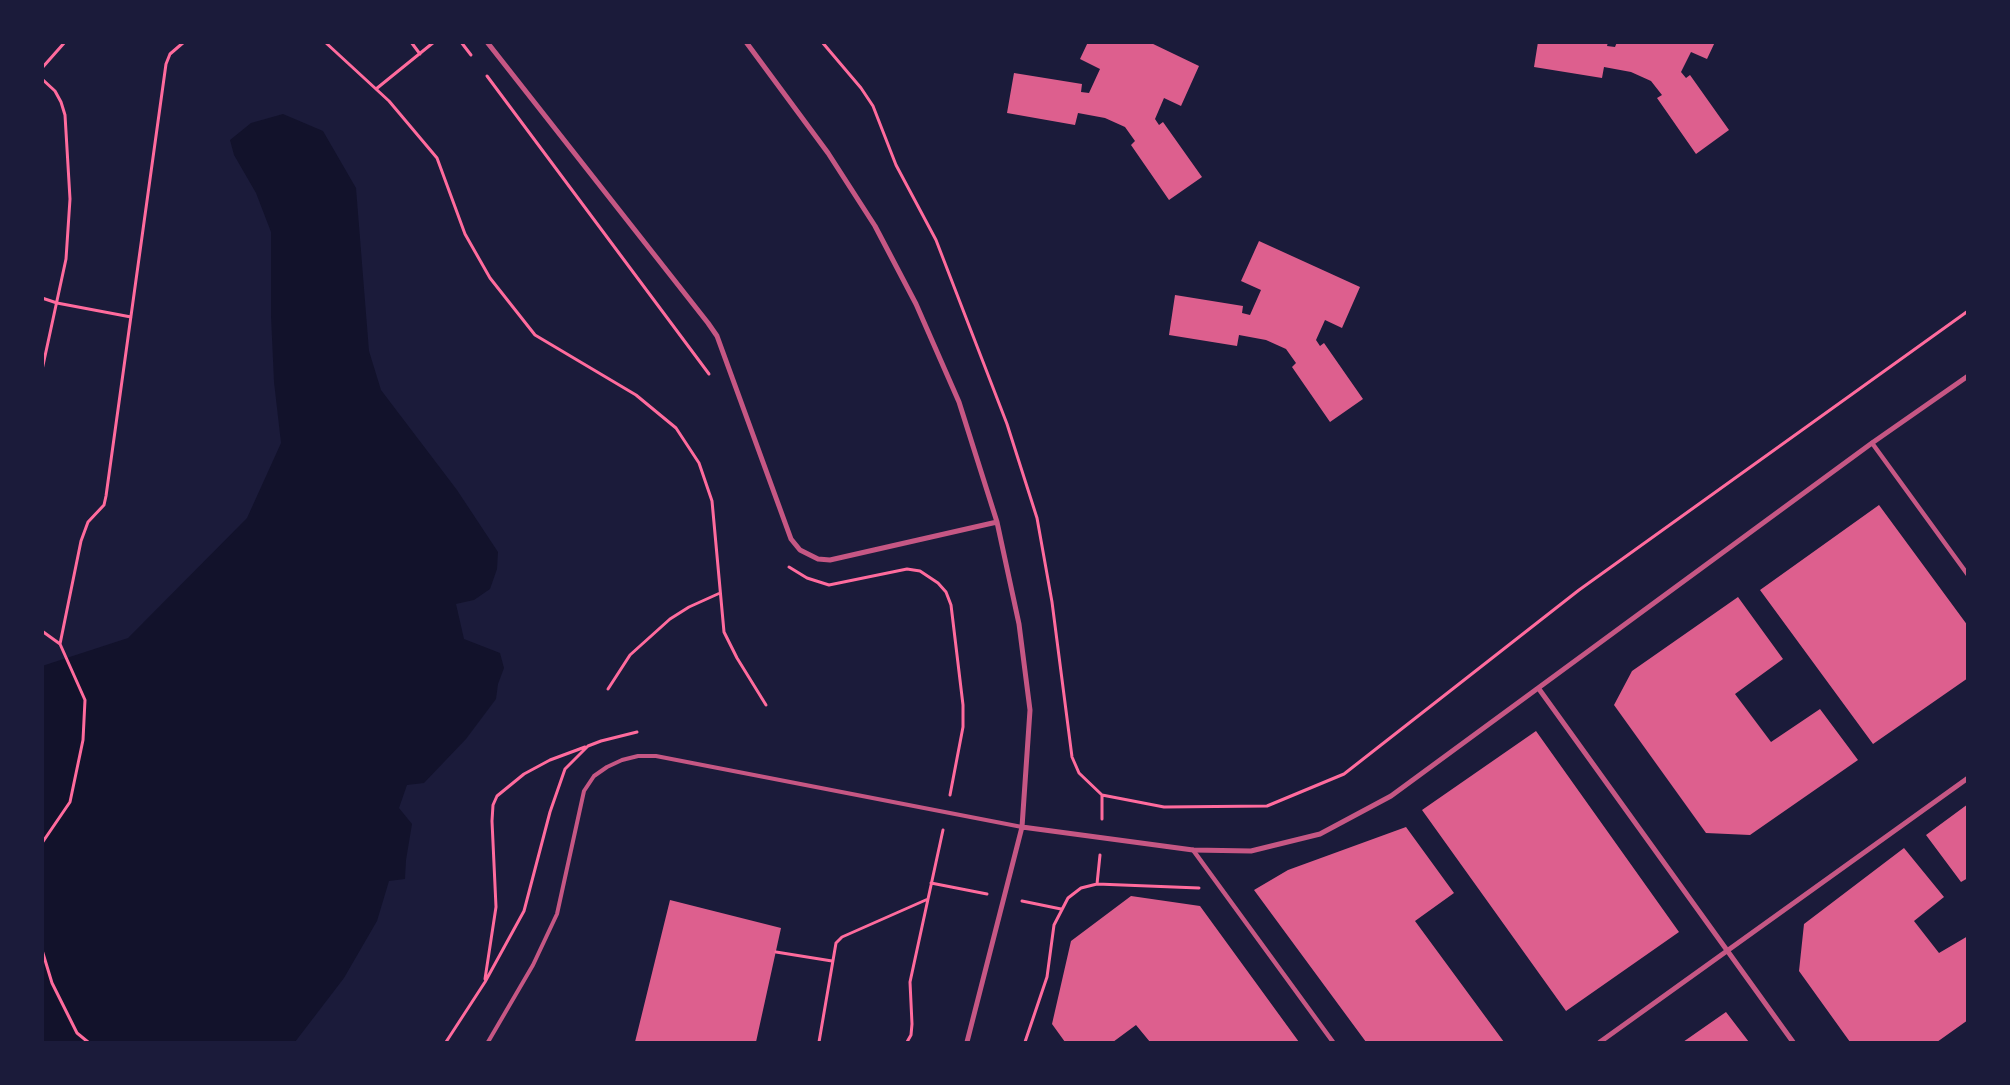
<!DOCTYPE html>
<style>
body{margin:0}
#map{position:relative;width:2010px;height:1085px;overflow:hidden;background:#1b1b3a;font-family:"Work Sans",sans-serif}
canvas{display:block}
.frame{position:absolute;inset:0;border:44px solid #1b1b3a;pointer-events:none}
</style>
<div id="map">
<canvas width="2010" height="1085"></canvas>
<div class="frame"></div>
</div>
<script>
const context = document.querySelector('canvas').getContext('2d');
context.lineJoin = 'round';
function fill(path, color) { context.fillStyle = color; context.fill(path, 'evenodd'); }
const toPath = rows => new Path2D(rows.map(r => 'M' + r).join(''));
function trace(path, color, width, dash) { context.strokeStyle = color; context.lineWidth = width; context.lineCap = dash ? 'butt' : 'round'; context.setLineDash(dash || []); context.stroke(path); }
const water = toPath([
 [283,114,323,131,356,188,369,351,381,390,457,490,498,552,497,569,490,589,474,600,456,604,464,639,500,653,504,668,498,684,496,699,466,739,424,783,407,785,399,808,412,824,406,860,405,879,389,881,377,921,344,978,295,1042,43,1042,42,666,128,638,247,518,281,443,274,382,271,316,271,232,256,193,234,155,230,140,251,123]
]);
const building = toPath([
 [1088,42,1149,42,1199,66,1181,106,1164,98,1155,119,1159,125,1163,122,1202,177,1169,200,1131,145,1135,141,1125,127,1105,118,1078,113,1075,125,1007,113,1014,73,1082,84,1081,92,1089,93,1100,69,1080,59],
 [1538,42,1608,42,1607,46,1615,47,1617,42,1715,42,1707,59,1691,52,1681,72,1686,78,1690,75,1729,130,1696,154,1657,98,1662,95,1651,81,1631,72,1604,67,1602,78,1534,67],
 [1259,241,1360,287,1342,328,1325,320,1316,340,1320,346,1324,343,1363,399,1330,422,1292,367,1296,363,1286,349,1266,340,1239,335,1237,346,1169,335,1175,295,1243,306,1242,313,1250,315,1261,290,1241,281],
 [1879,505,1968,626,1968,678,1873,744,1760,590],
 [1738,597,1783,659,1735,694,1771,742,1820,709,1858,760,1750,835,1706,833,1614,705,1632,671],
 [1536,731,1679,932,1566,1011,1422,810],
 [1968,804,1968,878,1961,882,1926,835],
 [1406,827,1454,893,1415,921,1504,1042,1366,1042,1254,890,1288,870],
 [1904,848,1944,897,1914,921,1939,953,1968,936,1968,1020,1937,1042,1850,1042,1799,971,1804,924],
 [1131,896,1200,906,1299,1042,1150,1042,1136,1025,1113,1042,1065,1042,1052,1024,1071,941],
 [670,900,781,928,756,1042,635,1042],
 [1726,1012,1749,1042,1683,1042]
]);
const path = toPath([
 [325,42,389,101,437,158,465,234,490,278,535,335,636,395,676,428,699,463,712,501,724,632,737,658,766,705],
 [411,42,420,54],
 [461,42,471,55],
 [822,42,861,88,873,106,896,165,936,240,1007,424,1037,518,1052,602,1072,757,1079,773,1102,795,1164,807,1267,806,1344,774,1579,590,1968,311],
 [42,68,65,42],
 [487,76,709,374],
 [42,79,55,91,61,102,65,115,70,199,66,259,42,370],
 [376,89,434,42],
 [42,298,57,303,131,317],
 [789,567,807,578,829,585,907,569,920,571,938,583,946,592,951,605,963,705,963,727,950,795],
 [42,631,60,644,85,700,83,740,70,802,42,843],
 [60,644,81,541,88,522,104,505,106,496,166,64,170,54,184,42],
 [608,689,630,655,670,619,689,607,720,593],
 [1102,795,1102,819],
 [931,883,987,894],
 [1097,884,1100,855],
 [1022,901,1061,909],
 [42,950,52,983,77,1033,88,1042],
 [776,952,832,961],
 [485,979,496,907,492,821,493,805,497,796,524,774,550,760,585,747],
 [446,1042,485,982,524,911,550,812,565,769,588,746,601,741,637,732],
 [819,1042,836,943,842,937,928,899],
 [907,1042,911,1035,912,1024,910,982,943,830],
 [1025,1042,1047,977,1054,925,1068,898,1081,888,1097,884,1199,888]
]);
const service = toPath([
 [488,1042,533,965,557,914,584,791,594,776,607,767,622,760,638,756,656,756,1022,827]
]);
const pedestrian = toPath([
 [1872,443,1968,575],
 [1193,850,1333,1042]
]);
const minor = toPath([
 [487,42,708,323,717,336,791,539,800,550,818,559,830,560,997,522],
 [746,42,828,153,875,226,916,304,959,402,997,522,1019,624,1030,710,1022,827,967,1042],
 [1539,689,1793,1042],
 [1022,827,1193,850,1251,851,1320,834,1391,796,1872,443,1968,376],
 [1600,1042,1968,778]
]);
fill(water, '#12122b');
fill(building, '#dd5f8e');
trace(path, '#ff6b9d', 3);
trace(service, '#c65784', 4);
trace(pedestrian, '#c65784', 4.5);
trace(minor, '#c65784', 5);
</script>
